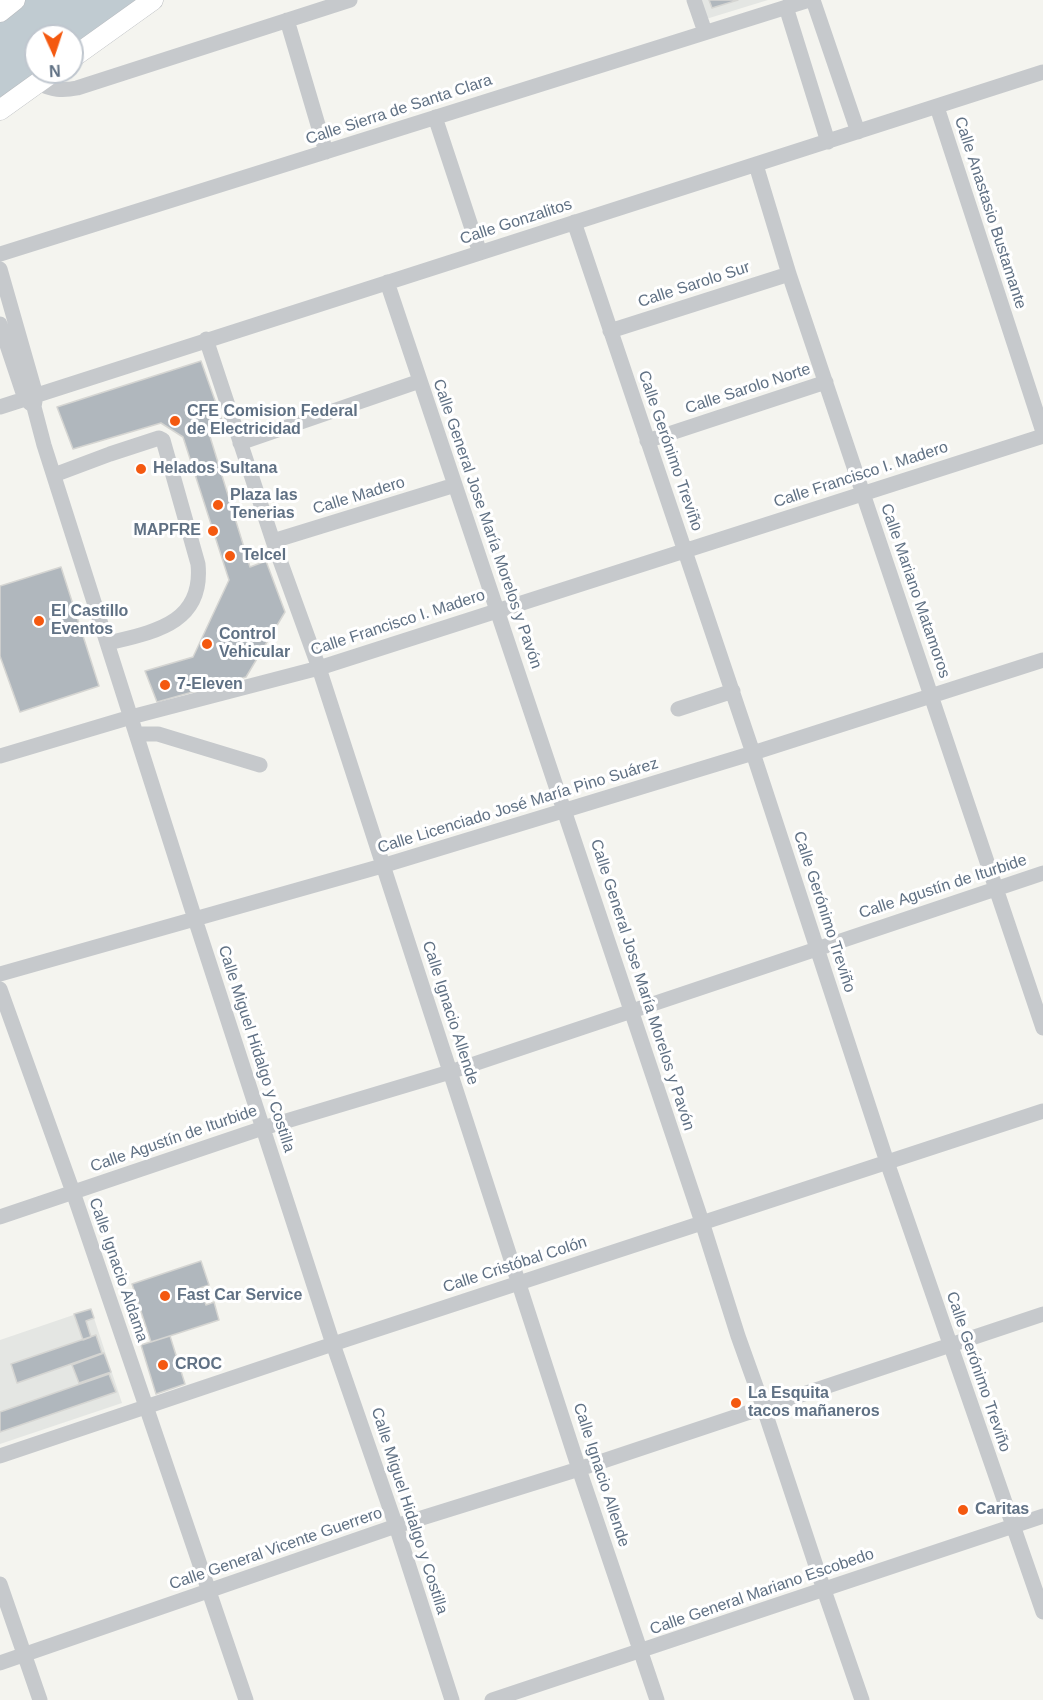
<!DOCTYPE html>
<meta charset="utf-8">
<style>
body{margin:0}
#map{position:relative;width:1043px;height:1700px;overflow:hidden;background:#f4f4ef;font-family:Helvetica,sans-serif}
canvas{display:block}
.north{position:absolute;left:24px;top:24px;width:60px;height:60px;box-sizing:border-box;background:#fff;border:2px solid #bfc6ce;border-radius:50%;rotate:177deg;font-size:16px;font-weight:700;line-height:24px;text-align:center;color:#607184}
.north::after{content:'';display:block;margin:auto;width:21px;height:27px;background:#f45910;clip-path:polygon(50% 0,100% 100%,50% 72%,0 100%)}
</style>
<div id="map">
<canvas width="1043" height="1700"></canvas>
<div class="north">N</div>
</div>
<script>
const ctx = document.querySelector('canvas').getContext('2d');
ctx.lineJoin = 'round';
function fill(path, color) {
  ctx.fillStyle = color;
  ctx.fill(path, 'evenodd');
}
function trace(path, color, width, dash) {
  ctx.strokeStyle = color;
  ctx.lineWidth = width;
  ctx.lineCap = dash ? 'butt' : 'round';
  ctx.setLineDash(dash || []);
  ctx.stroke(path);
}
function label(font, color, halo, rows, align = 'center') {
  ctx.font = font + ' Helvetica,sans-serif';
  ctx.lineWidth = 6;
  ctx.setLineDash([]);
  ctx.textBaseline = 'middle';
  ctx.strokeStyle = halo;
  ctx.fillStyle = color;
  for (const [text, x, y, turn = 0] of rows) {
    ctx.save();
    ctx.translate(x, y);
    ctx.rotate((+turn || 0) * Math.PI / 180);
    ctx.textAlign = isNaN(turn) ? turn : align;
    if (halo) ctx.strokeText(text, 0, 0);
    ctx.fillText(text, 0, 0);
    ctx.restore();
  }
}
const built = new Path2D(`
 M700 0H768L706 19Z
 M91 1309 122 1403 0 1444V1340Z`);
const water = new Path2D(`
 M15 0H153L72 58V36H36V72H53L0 111V12Z`);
const building = new Path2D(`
 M709 0H738L712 8Z
 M201 361 224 426 208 430 250 567 266 561 285 612 246 677 157 702 145 671 193 657 229 580 183 437 161 423 73 449 57 407Z
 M61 567 99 686 20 712 0 656V586Z
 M201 1261 209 1285 200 1288 206 1305 214 1302 219 1320 151 1342 132 1284Z
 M91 1309 94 1318 86 1321 91 1337 83 1340 74 1314Z
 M96 1335 102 1353 17 1383 11 1364Z
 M170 1336 185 1384 156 1394 141 1345Z
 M104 1353 111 1372 79 1383 72 1365Z
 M109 1374 116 1392 0 1432V1412Z`);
const minor = new Path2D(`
 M694 0 705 32
 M813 0 858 132
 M786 7 828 142
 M287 20 326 152
 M38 83C52 90 62 91 77 88L350 0
 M937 107 1043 432
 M435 117 480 253
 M756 165 789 274 1043 1028
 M574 222 753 753 887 1162 1043 1612
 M0 254 809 0
 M0 269 36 395 34 407 44 445 195 919 333 1344 396 1526 452 1700
 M387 282 702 1222 738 1336 763 1406 824 1590 862 1700
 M0 324 25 399 31 404
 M610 331 789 274
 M206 339 273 541 319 668 579 1469 657 1700
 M0 407C347 293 696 186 1043 72
 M647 441 826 382
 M240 443 420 381
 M54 475 110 454 159 438 163 440 198 564C204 624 153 632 108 643
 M273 541 455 485
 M678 709 733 691
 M136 734H158L260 765
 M0 756 131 717 319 668 1043 436
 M0 974 382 866 753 753 1043 660
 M0 989 73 1192 246 1700
 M0 1217 263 1128 450 1072 1043 873
 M0 1456 333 1344 1043 1111
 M0 1584 40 1700
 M0 1663 396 1526 579 1469 1043 1314
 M492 1700 1043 1516`);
const major = new Path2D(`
 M0 12 15 0
 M72 58 153 0
 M0 110 53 72`);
const markers = [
 [175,421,6,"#f45910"],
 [141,469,6,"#f45910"],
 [218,505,6,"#f45910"],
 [213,531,6,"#f45910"],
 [230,556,6,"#f45910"],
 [39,621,6,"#f45910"],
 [207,644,6,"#f45910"],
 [165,685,6,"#f45910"],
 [165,1296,6,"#f45910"],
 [163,1365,6,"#f45910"],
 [736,1403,6,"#f45910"],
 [963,1510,6,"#f45910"]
];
const streetNames = [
 ["Calle Sierra de Santa Clara",399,110,-18],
 ["Calle Anastasio Bustamante",990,213,72],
 ["Calle Gonzalitos",516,222,-18],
 ["Calle Sarolo Sur",694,285,-18],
 ["Calle Sarolo Norte",748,389,-18],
 ["Calle Gerónimo Treviño",670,451,71],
 ["Calle Francisco I. Madero",861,475,-18],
 ["Calle Madero",359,496,-17],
 ["Calle General Jose María Morelos y Pavón",487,524,71],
 ["Calle Mariano Matamoros",915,591,71],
 ["Calle Francisco I. Madero",398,623,-18],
 ["Calle Licenciado José María Pino Suárez",518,806,-17],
 ["Calle Agustín de Iturbide",943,887,-18],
 ["Calle Gerónimo Treviño",824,912,72],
 ["Calle General Jose María Morelos y Pavón",642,985,72],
 ["Calle Ignacio Allende",450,1013,72],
 ["Calle Miguel Hidalgo y Costilla",256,1049,72],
 ["Calle Agustín de Iturbide",174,1139,-19],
 ["Calle Cristóbal Colón",515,1265,-18],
 ["Calle Ignacio Aldama",118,1270,71],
 ["Calle Gerónimo Treviño",978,1372,71],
 ["Calle Ignacio Allende",601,1475,72],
 ["Calle Miguel Hidalgo y Costilla",409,1511,72],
 ["Calle General Vicente Guerrero",276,1549,-19],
 ["Calle General Mariano Escobedo",762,1592,-19]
];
const poiNames = [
 ["CFE Comision Federal",187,412],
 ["de Electricidad",187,430],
 ["Helados Sultana",153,469],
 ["Plaza las",230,496],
 ["Tenerias",230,514],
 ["MAPFRE",201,531,"right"],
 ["Telcel",242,556],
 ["El Castillo",51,612],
 ["Eventos",51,630],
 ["Control",219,635],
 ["Vehicular",219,653],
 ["7-Eleven",177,685],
 ["Fast Car Service",177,1296],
 ["CROC",175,1365],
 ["La Esquita",748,1394],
 ["tacos mañaneros",748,1412],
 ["Caritas",975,1510]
];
fill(built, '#e4e6e3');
fill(water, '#c0cbd1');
fill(building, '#b0b7bd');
trace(building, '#d5d5d2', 1.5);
trace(major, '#b8bbbf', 21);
trace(minor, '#c6c9cc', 15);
trace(major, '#fff', 20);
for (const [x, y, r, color] of markers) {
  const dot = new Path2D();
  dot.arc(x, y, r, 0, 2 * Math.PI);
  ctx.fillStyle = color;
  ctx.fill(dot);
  trace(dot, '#fff', 2);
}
label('16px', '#607184', '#fff', streetNames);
label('bold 16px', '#607184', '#fff', poiNames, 'left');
</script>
